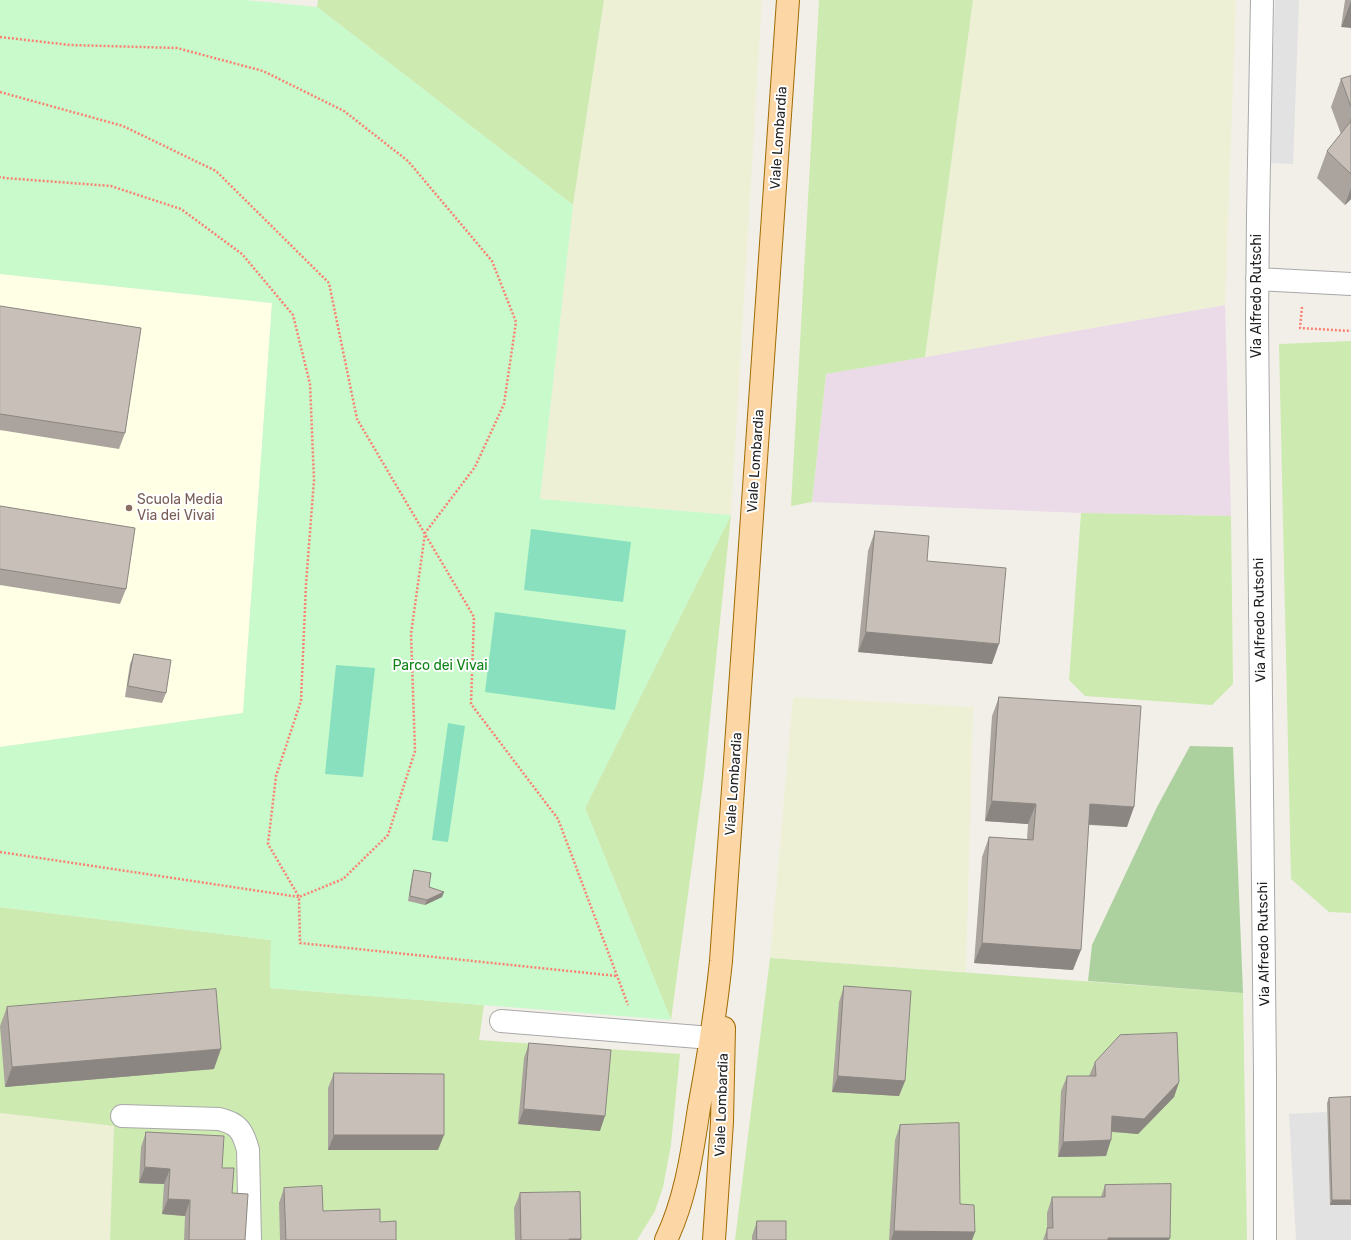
<!DOCTYPE html>
<style>
body{margin:0}
canvas{display:block;background:#f2efe9}
</style>
<canvas width="1351" height="1240"></canvas>
<script>
const ctx = document.querySelector('canvas').getContext('2d');
ctx.lineJoin = 'round';
function fill(path, color) {
  ctx.fillStyle = color;
  ctx.fill(path, 'evenodd');
}
function trace(path, color, width, dash) {
  ctx.strokeStyle = color;
  ctx.lineWidth = width;
  ctx.lineCap = dash ? 'butt' : 'round';
  ctx.setLineDash(dash || []);
  ctx.stroke(path);
}
function label(font, color, halo, rows, align = 'center') {
  ctx.font = font + ' Rubik,sans-serif';
  ctx.lineWidth = 4;
  ctx.setLineDash([]);
  ctx.textBaseline = 'middle';
  ctx.strokeStyle = halo;
  ctx.fillStyle = color;
  for (const [text, x, y, turn = 0] of rows) {
    ctx.save();
    ctx.translate(x, y);
    ctx.rotate((+turn || 0) * Math.PI / 180);
    ctx.textAlign = isNaN(turn) ? turn : align;
    if (halo) ctx.strokeText(text, 0, 0);
    ctx.fillText(text, 0, 0);
    ctx.restore();
  }
}
const industrial = new Path2D(`
 M1225 305 1231 516 1081 513 812 502 826 374Z`);
const education = new Path2D(`
 M0 274 272 303 243 713 0 747Z`);
const farmland = new Path2D(`
 M604 0H762L731 515 540 499 573 205Z
 M973 0H1236L1225 305 925 357Z
 M793 697 973 707 966 972 770 958Z
 M0 1113 114 1126 110 1240H0Z`);
const grass = new Path2D(`
 M318 0H604L573 205 317 7Z
 M819 0H973L925 357 826 374 812 502 791 506Z
 M1351 341V913L1329 912 1291 879 1279 344Z
 M1081 513 1231 516 1233 684 1212 705 1085 696 1069 680Z
 M731 515 704 776 671 1020 585 808Z
 M0 907 271 940 270 988 484 1005 479 1040 680 1054 671 1145 663 1187 655 1211 637 1240H110L114 1126 0 1113Z
 M770 958 1243 993 1247 1240H735Z`);
const forest = new Path2D(`
 M1190 746 1233 747 1243 993 1088 981 1092 945 1157 807Z`);
const park = new Path2D(`
 M0 0H245L317 7 573 205 540 499 731 515 585 808 671 1020 270 988 271 940 0 907V747L243 713 272 303 0 274Z`);
const pitch = new Path2D(`
 M531 529 631 542 623 602 524 590Z
 M495 612 626 630 615 710 485 692Z
 M336 665 375 668 363 777 325 774Z
 M448 723 465 726 448 842 432 840Z`);
const parking = new Path2D(`
 M1275 0H1299L1293 164 1269 163Z
 M1327 1112 1330 1205H1351V1240H1296L1289 1114Z`);
const path = new Path2D(`
 M0 37 70 45 177 48 263 71 344 111 408 161 492 261 516 322 504 404 475 467 425 533 411 634 415 751 388 835 343 879 299 897 268 844 276 776 301 701 306 584 314 480 310 384 293 315 242 254 181 209 111 186 5 178 0 177
 M0 92 123 126 216 171 329 283 357 419 474 617 471 704 558 819 628 1005
 M1302 307 1300 328 1351 331
 M0 852 299 897 300 943 617 976`);
const minor = new Path2D(`
 M1262 0 1258 216 1257 321 1265 1074V1240
 M1257 279 1351 284
 M501 1021 711 1038
 M122 1116 219 1119C238 1123 243 1131 248 1150L250 1240`);
const major = new Path2D(`
 M666 1240C686 1198 692 1153 699 1108 708 1059 716 1010 721 961L788 0
 M714 1240 722 1122 724 1028`);
const wall = new Path2D(`
 M1345 0H1351L1341 27Z
 M1351 76V199L1345 205 1317 178 1327 151 1341 134 1331 107 1341 79Z
 M0 306 125 433 119 449 0 430Z
 M0 506 126 589 120 604 0 585Z
 M875 531 927 561 992 664 858 652 868 551Z
 M134 654 166 693 162 703 125 697 130 664Z
 M999 697 1127 827 1089 825 1073 970 974 963 982 857 989 837 1027 839 1028 824 985 821 992 716Z
 M414 870 429 887 444 892 442 897 425 905 408 901 412 876Z
 M844 986 905 1081 899 1096 832 1092 839 1002Z
 M7 1007 214 1069 5 1087 0 1026Z
 M529 1043 600 1131 518 1124 524 1058Z
 M1095 1062 1179 1082 1174 1097 1138 1134 1111 1132 1106 1156 1058 1157 1061 1091 1067 1076H1089Z
 M334 1073 438 1150H328V1088Z
 M1351 1097V1205H1330L1327 1103 1329 1098Z
 M900 1125 960 1204 975 1232 972 1240H889L895 1140Z
 M146 1132 222 1168 232 1193 245 1240H184L185 1216 162 1214 164 1184 139 1183 141 1147Z
 M1105 1185 1169 1240H1043L1047 1229V1213L1052 1197H1101Z
 M284 1188 323 1211 380 1222 396 1240H280L279 1203Z
 M520 1193 581 1240H515L514 1208Z
 M757 1221 786 1240H752V1236Z`);
const shadedWall = new Path2D(`
 M1351 0V28L1341 27Z
 M1351 188V199L1345 205Z
 M866 632 999 644 992 664 858 652Z
 M992 801 1036 804 1028 824 985 821Z
 M1090 804 1134 807 1127 827 1083 824Z
 M444 892 442 897 425 905 427 900Z
 M982 943 1081 950 1073 970 974 963Z
 M221 1049 214 1069 5 1087 12 1067Z
 M838 1076 905 1081 899 1096 832 1092Z
 M1179 1082 1174 1097 1138 1134 1106 1131 1112 1116Z
 M524 1109 605 1116 600 1131 518 1124Z
 M334 1135H444L438 1150H328Z
 M1111 1140 1106 1156 1058 1157 1063 1142Z
 M145 1167 170 1169 164 1184 139 1183Z
 M168 1199 190 1200 185 1216 162 1214Z
 M1332 1200H1351V1205H1330Z
 M894 1231 975 1232 972 1240H891Z
 M1108 1238H1170L1169 1240H1107Z
 M569 1239H581V1240H569Z`);
const building = new Path2D(`
 M1351 76V107L1341 79Z
 M1351 119V174L1327 151 1351 121Z
 M0 306 141 328 125 433 0 414Z
 M0 506 135 528 126 589 0 569Z
 M875 531 929 536 927 561 1006 568 999 644 866 632Z
 M134 654 171 660 166 693 128 686Z
 M999 697 1141 706 1134 807 1090 804 1081 950 982 943 989 837 1033 840 1036 804 992 801Z
 M414 870 431 873 429 887 444 892 427 900 410 896Z
 M844 986 911 991 905 1081 838 1076Z
 M216 989 221 1049 12 1067 7 1007Z
 M1177 1033 1179 1082 1144 1119 1112 1116 1111 1140 1063 1142 1067 1076H1096L1095 1062 1120 1035Z
 M529 1043 611 1050 605 1116 524 1109Z
 M334 1073 444 1074V1135H334Z
 M1351 1097V1200H1332L1329 1098Z
 M959 1123 960 1204 974 1205 975 1232 894 1231 900 1125Z
 M146 1132 224 1136 222 1168H234L232 1193 248 1194 245 1240H189L190 1200 168 1199 170 1169 145 1167Z
 M1171 1184 1170 1238H1108V1240H1047V1228H1053L1052 1197H1105V1185Z
 M322 1186 323 1211 380 1209V1222L396 1221V1240H286L284 1188Z
 M580 1192 581 1239H569V1240H521L520 1193Z
 M757 1221H786V1240H757Z`);
const markers = [
 [129,508,4,"#8d6e63"]
];
const streetNames = [
 ["Viale Lombardia",779,138,-86],
 ["Via Alfredo Rutschi",1257,296,-90],
 ["Viale Lombardia",756,461,-86],
 ["Via Alfredo Rutschi",1260,620,-91],
 ["Viale Lombardia",734,784,-86],
 ["Via Alfredo Rutschi",1264,944,-91],
 ["Viale Lombardia",722,1105,-88]
];
const educationNames = [
 ["Scuola Media",137,500],
 ["Via dei Vivai",137,516]
];
const parkNames = [
 ["Parco dei Vivai",440,666]
];
fill(industrial, '#ebdbe8');
fill(education, '#ffffe5');
fill(farmland, '#eef0d5');
fill(grass, '#cdebb0');
fill(forest, '#add19e');
fill(park, '#c8facc');
fill(pitch, '#88e0be');
fill(parking, '#e2e2e2');
trace(minor, '#a9a9a9', 24);
trace(major, '#a06b00', 24);
trace(path, '#fa8072', 2.5, [2, 2]);
trace(minor, '#fff', 22);
trace(major, '#fcd6a4', 22);
fill(wall, '#aba49e');
fill(shadedWall, '#8b8681');
fill(building, '#c7bfb8');
trace(building, '#8b8681', 1);
for (const [x, y, r, color] of markers) {
  const dot = new Path2D();
  dot.arc(x, y, r, 0, 2 * Math.PI);
  ctx.fillStyle = color;
  ctx.fill(dot);
  trace(dot, '#fff', 1.5);
}
label('14px', '#222', '#fff', streetNames);
label('14px', '#785e54', '#fff', educationNames, 'left');
label('14px', '#0c8416', '#fff', parkNames);
</script>
